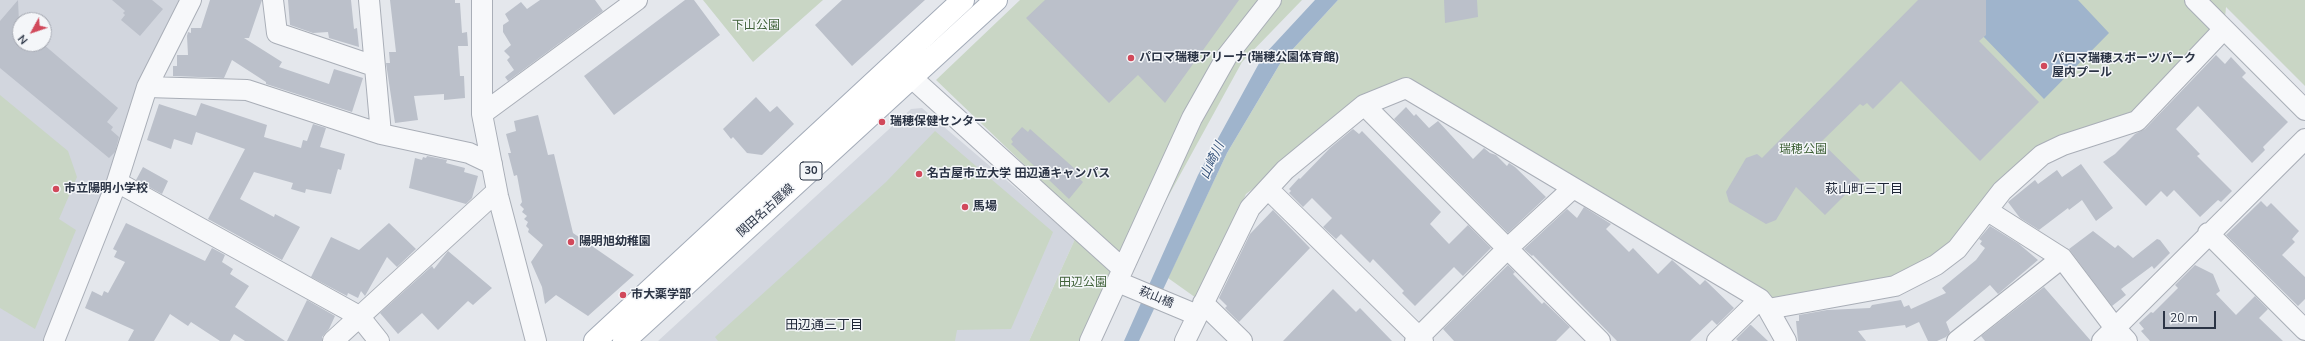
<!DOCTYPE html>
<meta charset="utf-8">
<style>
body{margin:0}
#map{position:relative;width:2305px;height:341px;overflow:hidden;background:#e4e7ec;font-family:"Nunito Sans",sans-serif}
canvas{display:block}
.north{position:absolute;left:12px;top:12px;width:40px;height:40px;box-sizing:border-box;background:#f4f6f9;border:1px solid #a4a8b1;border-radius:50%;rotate:230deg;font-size:11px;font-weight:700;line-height:16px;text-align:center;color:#2b3445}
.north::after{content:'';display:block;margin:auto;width:14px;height:18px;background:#d1495b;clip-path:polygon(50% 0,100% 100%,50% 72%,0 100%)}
.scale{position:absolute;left:2163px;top:311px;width:53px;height:18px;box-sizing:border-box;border:2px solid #2b3445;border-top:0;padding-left:5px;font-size:12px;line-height:14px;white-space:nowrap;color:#2b3445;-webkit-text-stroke:3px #f4f6f9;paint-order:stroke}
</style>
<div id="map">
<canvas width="2305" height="341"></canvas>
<div class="north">N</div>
<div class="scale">20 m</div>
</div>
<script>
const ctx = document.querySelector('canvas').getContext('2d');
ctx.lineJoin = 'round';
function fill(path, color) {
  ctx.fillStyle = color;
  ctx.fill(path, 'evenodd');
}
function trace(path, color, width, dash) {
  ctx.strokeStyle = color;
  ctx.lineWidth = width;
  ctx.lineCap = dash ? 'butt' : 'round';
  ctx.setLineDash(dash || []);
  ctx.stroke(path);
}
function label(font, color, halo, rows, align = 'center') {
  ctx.font = font + ' "Nunito Sans","Noto Sans JP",sans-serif';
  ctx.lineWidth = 3;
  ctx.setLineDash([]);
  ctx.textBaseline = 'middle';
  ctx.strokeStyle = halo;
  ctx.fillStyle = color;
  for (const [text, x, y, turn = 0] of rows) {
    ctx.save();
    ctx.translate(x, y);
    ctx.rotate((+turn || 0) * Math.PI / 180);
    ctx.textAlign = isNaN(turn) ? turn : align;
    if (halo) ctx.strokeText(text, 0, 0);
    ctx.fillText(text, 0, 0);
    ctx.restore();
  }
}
const built = new Path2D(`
 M0 0H186L52 341H0ZM20 20H44V44H20Z
 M922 108 1075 239 1029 341H658L911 109Z`);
const green = new Path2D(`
 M703 0H823L753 62Z
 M1020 0H1302L1242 62 1130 266 936 80Z
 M1338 0H2305V86L2226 7 2224 29 2137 121 2063 145 1936 265 1768 309 1406 88 1364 105 1246 194 1199 300 1168 278 1227 153 1281 62Z
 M0 95 68 151 77 177 59 219 76 230 35 329 0 308Z
 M935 131 1053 232 1011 329 957 330 955 341H718L715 337 886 182Z
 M1075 239 1117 271 1084 341H1029Z`);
const water = new Path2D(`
 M1315 0H1338L1281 62 1227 153 1139 341H1124L1198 175 1263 56Z
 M1948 0H2078L2109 33 2044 99Z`);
const building = new Path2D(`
 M18 0 20 44H43L118 108 107 122 113 127 111 130 119 137 115 152 109 158 0 68V21Z
 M112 0H152L163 9 140 36 121 20 125 15 123 13 125 11Z
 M210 0H262L249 38H244L282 62 279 67 329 84 334 69 363 78 352 112 266 84V82L232 60 224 78 173 76V66H177V55H188L187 36 188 32 191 33V28H201Z
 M288 0H351L354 29 357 28 359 47 329 38 328 32 313 33 290 25Z
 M390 0H455V3H460L462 33 467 32 468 46H458L460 76H464L465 98 444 100V94L414 96 418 120 395 123 386 63H390L389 52H396Z
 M540 0H595L603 11 508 81 505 77 514 70 507 60 510 57 504 51 511 45 503 32V25L509 21 505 14 521 2 527 9Z
 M685 0H694L720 35 614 115 584 76Z
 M842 0H925L852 66 815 25Z
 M1045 0H1239L1165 103 1138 75 1109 103 1026 18Z
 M1444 0H1477L1478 17 1445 23Z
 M1918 0H1986V35L1979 41 2039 102 1980 161 1901 81 1873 109 1867 103 1863 106 1860 104 1821 142 1860 180 1825 215 1796 187 1776 220 1766 224 1729 202 1726 192 1746 158 1757 154 1762 158Z
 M2216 55 2225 64 2231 57 2246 73 2242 77 2288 122 2263 147 2265 150 2252 163 2198 106 2176 129 2200 154 2197 156 2232 191 2221 202 2218 200 2200 217 2174 190 2167 197 2161 191 2146 206 2103 162 2115 154 2135 134 2145 129Z
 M756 97 770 112 777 106 794 124 762 155 747 153 733 137 731 139 723 129Z
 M201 103 267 125 264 137 301 148 303 140 307 141 313 124 326 128 320 147 345 154 341 170 338 169 331 194 306 189 305 193 291 189 293 183 254 172 240 199 274 217 275 214 300 227 282 260 208 219 245 149 196 132 192 145 174 139 171 149 147 140 159 104 196 116Z
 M1406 107 1414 116 1416 114 1429 128 1438 121 1473 159 1484 148 1490 153 1496 155 1507 166 1509 163 1515 167 1546 197 1508 233 1394 119Z
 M538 115 548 155 554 154 573 233 634 275 588 316 556 295 545 304 542 287 531 262 543 245 528 232 529 229 526 226 528 222 524 219 527 216 522 212 524 209 520 205 522 202 517 175 514 176 508 153H511L506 134 516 131 514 121Z
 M1022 127 1028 132 1030 129 1083 176 1080 179 1083 182 1069 199 1011 144 1013 142 1011 139Z
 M1353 129 1359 134 1362 131 1441 212 1430 224 1449 244 1468 225 1491 248 1463 276 1454 267 1415 306 1402 293 1404 291 1373 259 1370 263 1341 234 1336 239 1323 227 1332 218 1312 198 1303 207 1289 193 1291 191 1289 189 1299 178 1300 179 1330 148Z
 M427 156 447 160 446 163 465 168 464 172 478 176 472 198 466 204 409 188 415 158 422 160 423 157 426 158Z
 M2081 164 2113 208 2096 221 2082 200 2069 210 2068 208 2039 230 2020 218 2008 202 2035 180 2038 184 2057 170 2062 177Z
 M143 167 168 181 162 194 136 180Z
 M2261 201 2267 207 2271 203 2299 231 2292 239 2295 242 2282 255 2305 277V299L2298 306 2226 235Z
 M1584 207 1611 224 1606 229 1629 252 1633 248 1658 274 1672 260 1700 285 1705 280 1734 308 1717 325 1712 320 1690 341H1617L1533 255 1532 256 1524 249 1567 209 1577 218Z
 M1273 210 1310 248 1239 322 1225 308 1227 306 1219 298 1250 234Z
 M126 223 205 261 212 248 225 255 222 262 233 269 230 274 249 286 235 307 285 341H245L234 334 230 341H220L191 322 188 326 170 314 154 341H128L134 330 85 308 92 291 102 296 104 291 108 293 125 262 114 257 117 251 113 249Z
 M389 223 416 249 397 267 387 257 365 296 361 291 358 298 348 293 347 296 311 277 331 237 359 250Z
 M1990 226 2019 244 2038 260 1998 294 1990 285 1946 322 1950 332 1946 337 1937 341H1928L1919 322 1906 328 1905 325 1858 331 1866 341H1798L1796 321H1799V315L1827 310 1870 308 1872 305 1901 300 1904 307 1909 305 1911 309 1946 293 1942 288 1976 260 1985 248 1980 244 1982 241 1979 239Z
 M2093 231 2115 248 2118 245 2133 258 2157 239 2160 240 2170 253 2154 269 2152 266 2121 289 2126 295 2112 306 2069 249Z
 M448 251 492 288 473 305 468 301 438 330 422 313 398 334 380 313 432 266 434 269Z
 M1508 265 1515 272 1513 274 1542 304 1544 302 1570 327 1556 341H1454L1443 329Z
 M2195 265 2213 274 2220 291 2216 294 2236 315 2255 296 2268 309 2259 318 2283 341H2150L2141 331 2144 329 2139 323 2151 312 2153 313 2178 288 2175 285Z
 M2044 287 2091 341H1985L1981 336Z
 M1333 289 1356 312 1360 308 1392 341H1283Z
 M307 300 335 316 329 329 322 337V341H287Z
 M1750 325H1751L1768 341H1738L1736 339Z`);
const minor = new Path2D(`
 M273 0 277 33 374 66
 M369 0 381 134
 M482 0V114L498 196 536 341
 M2195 0 2305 110
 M912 78 1123 269
 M147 87 247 90 381 134 469 153 492 164
 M1364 105 1600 341
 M482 114 637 0
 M117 182 359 316 379 341
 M1268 189 1423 341
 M1988 211 2062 258 2115 328 2127 341
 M2208 233 2305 330
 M1118 282 1197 315
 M1203 303 1242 341
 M1768 309 1786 341
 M54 341 117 182 147 87 191 0
 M333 341 497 191
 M1090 341 1192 118 1227 56 1271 0
 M1185 341 1250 208 1285 170 1364 105 1406 88 1760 299 1768 309 1895 286 1936 265 1957 249 2002 191 2042 155 2063 145 2137 121 2224 29
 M1415 341 1508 248 1573 188
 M1717 341 1760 299
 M1957 341 2062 258
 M2102 341 2305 139`);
const major = new Path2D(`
 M595 341 963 0
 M624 341 996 0`);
const markers = [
 [1131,58,4,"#d1495b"],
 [2044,66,4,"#d1495b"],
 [882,122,4,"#d1495b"],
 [919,174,4,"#d1495b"],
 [56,189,4,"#d1495b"],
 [965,207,4,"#d1495b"],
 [571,242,4,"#d1495b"],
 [623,295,4,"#d1495b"]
];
const shields = [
 [811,171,22]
];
const shieldNames = [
 ["30",811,171]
];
const parkNames = [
 ["下山公園",756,26],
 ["瑞穂公園",1803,150],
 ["田辺公園",1083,283]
];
const poiNames = [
 ["パロマ瑞穂アリーナ(瑞穂公園体育館)",1139,58],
 ["パロマ瑞穂スポーツパーク",2052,59],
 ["屋内プール",2052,73],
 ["瑞穂保健センター",890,122],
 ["名古屋市立大学 田辺通キャンパス",927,174],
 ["市立陽明小学校",64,189],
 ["馬場",973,207],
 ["陽明旭幼稚園",579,242],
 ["市大薬学部",631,295]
];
const streetNames = [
 ["関田名古屋線",766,211,-42],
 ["萩山橋",1156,298,23]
];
const waterNames = [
 ["山崎川",1213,161,-65]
];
const neighbourhoodNames = [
 ["萩山町三丁目",1864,190],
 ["田辺通三丁目",824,326]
];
fill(built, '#d2d6de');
fill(green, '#c9d6c5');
fill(water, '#9fb4cc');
fill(building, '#bbc0ca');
trace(minor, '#a9aeb7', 22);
trace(major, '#a3abb8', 24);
trace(minor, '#f7f8fa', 20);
trace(major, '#fff', 22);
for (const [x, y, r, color] of markers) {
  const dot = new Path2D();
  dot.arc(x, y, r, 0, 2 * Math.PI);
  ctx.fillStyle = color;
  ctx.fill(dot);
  trace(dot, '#f4f6f9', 1.5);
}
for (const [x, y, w] of shields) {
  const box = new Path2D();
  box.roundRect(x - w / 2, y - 9, w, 18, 3);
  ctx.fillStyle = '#f4f6f9';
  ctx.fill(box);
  trace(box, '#2b3445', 1);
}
label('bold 11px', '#2b3445', null, shieldNames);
label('12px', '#3f6138', '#f4f6f9', parkNames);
label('bold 12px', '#2b3445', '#f4f6f9', poiNames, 'left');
label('12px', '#2b3445', '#f4f6f9', streetNames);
label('italic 13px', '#34527a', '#f4f6f9', waterNames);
label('13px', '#1d2536', '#f4f6f9', neighbourhoodNames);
</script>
